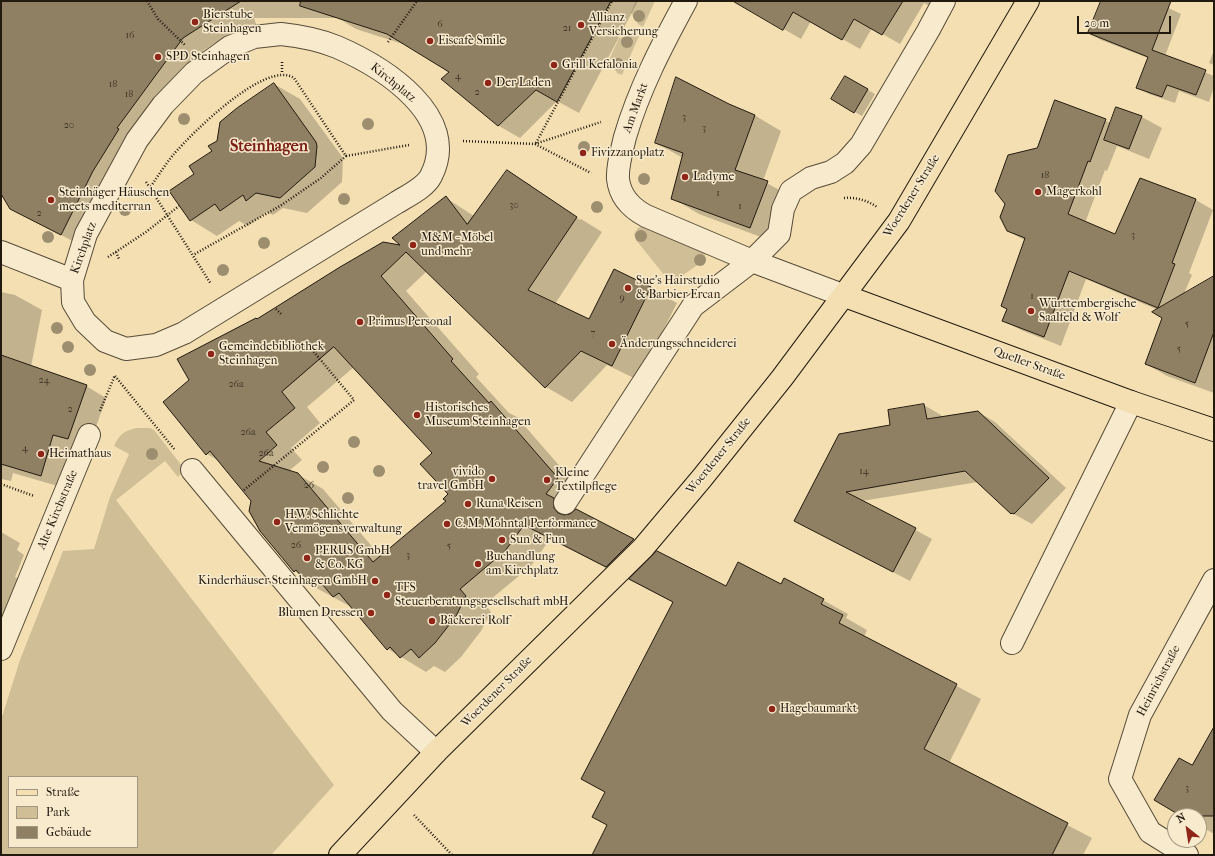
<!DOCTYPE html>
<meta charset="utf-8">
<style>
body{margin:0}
#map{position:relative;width:1215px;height:856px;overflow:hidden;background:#f3dfb2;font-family:"IM FELL French Canon",serif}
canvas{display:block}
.frame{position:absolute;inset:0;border:2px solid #231a0f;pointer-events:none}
.legend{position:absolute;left:8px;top:776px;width:130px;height:72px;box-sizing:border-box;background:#f7eacd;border:1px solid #a29781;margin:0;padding:5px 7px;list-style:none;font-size:12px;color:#231a0f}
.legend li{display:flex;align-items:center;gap:8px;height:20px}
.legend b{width:20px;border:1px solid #a29781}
.north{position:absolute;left:1167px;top:808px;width:40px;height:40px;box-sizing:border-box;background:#f7eacd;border:1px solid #a29781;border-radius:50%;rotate:330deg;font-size:11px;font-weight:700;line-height:16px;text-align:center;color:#231a0f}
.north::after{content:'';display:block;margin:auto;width:14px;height:18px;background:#8f2418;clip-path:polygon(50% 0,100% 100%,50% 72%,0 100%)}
.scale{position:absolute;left:1077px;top:16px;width:94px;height:18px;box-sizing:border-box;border:2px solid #231a0f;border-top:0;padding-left:5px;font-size:12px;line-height:14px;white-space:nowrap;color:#231a0f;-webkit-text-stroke:3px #f7eacd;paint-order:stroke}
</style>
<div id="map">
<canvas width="1215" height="856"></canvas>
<div class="frame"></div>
<ul class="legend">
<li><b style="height:5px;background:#f3dfb2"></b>Straße</li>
<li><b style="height:11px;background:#d0be96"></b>Park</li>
<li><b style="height:11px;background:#8f8064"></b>Gebäude</li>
</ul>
<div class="north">N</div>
<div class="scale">20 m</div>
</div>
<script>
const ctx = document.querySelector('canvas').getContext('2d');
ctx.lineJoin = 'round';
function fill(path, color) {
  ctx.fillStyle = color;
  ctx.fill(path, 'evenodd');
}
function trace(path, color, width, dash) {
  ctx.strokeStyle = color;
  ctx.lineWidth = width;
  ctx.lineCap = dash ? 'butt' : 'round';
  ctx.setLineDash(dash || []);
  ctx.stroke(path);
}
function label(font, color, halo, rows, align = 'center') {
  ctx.font = font + ' "IM FELL French Canon",serif';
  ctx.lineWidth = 3;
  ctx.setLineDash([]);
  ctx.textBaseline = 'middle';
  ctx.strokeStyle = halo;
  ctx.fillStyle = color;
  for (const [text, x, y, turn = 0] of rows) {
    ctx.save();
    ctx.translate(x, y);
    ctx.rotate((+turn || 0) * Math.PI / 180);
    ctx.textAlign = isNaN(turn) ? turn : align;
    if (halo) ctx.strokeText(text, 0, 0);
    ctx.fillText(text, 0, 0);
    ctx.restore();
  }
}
const green = new Path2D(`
 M636 1H655L643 27 638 24 631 13Z
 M634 34 639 36 622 75 617 73 609 60 619 38Z
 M642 226 704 252 706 259 679 278 665 276 636 240 634 234 638 228Z
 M136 428H150L154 430 182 466 183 471 178 477 165 461 116 500 334 785 271 855H1V720L20 660 63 551 94 549 110 497 129 454 114 446C119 435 124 431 136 428ZM9 777H137V847H9Z`);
const shadow = new Path2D(`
 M1 1H638L579 113 557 101 520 138 499 126 443 79 451 72 406 45 356 29 338 18H254L256 24 237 29 204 50 137 141 82 246 10 208 1 192Z
 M735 1H943L938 11 924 3 900 44 872 28 860 49 811 21 801 39Z
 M1102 1H1154L1181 14 1165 56 1214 76V87L1209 102 1179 91 1175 103 1149 94 1137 87 1148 58 1101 40 1089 33Z
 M1214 50V65L1209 63Z
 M845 77 875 94 862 116 833 99Z
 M274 84 300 99 343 158 342 182 307 213 283 208 273 215 267 212 248 226 239 221 217 236 191 220 196 174 213 151 218 141Z
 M1056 101 1111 123 1116 108 1142 117 1162 128 1149 159 1117 146 1107 171 1105 170 1085 223 1116 236 1140 179 1196 200 1213 210 1189 273 1192 275 1184 294 1214 277V393L1167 376 1146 364 1163 317 1158 310 1086 279 1061 346 1021 330 1004 321 1026 241 1008 231Z
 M728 105 754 115 781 131 763 181 794 198 777 243 699 214 672 198 683 158 656 143Z
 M507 172 531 185V188L580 220 581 219 602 232 555 304 589 320 614 270 677 303 638 380 607 365 572 402 546 387 427 271 406 291 479 374 476 377 509 413 517 417 583 493 572 509 726 588 782 585 823 600 848 614 846 618 867 630 864 637 981 699 949 763 1092 838 1083 855H592L608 825 606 793 674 603 550 539 531 566 485 604 491 612 481 631 461 657 445 672 434 666 426 672 388 649 353 608 309 584 302 576 295 571 252 501 219 461 207 454 258 320 403 247 446 198 474 216ZM354 367 434 453 449 494 447 501 381 557 323 489 297 474 289 471 302 460 291 448 320 423 307 407Z
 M1 292 15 295 42 310 31 367 86 386 106 398 88 450 61 487 13 473 11 481 1 479Z
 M924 405 941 415V417L978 412 995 422 1066 488 1032 524 1012 513 978 482 862 501 932 539 910 581 796 521 891 426Z
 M1 532 20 543 17 550 24 555 15 577 22 581 1 629Z
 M1214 729V834L1199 825V816H1183L1192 767Z`);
const building = new Path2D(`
 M1 1H241L183 38 117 128 119 129 93 171 61 235 10 209 1 194Z
 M301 1H611L557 102 536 90 498 126 441 79 449 72 387 34 300 6Z
 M733 1H903L882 35 854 19 842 40 793 12 783 30Z
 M1101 1H1171L1152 50 1206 70 1196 95 1167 85 1162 97 1136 88 1148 57 1088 33Z
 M845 76 868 89 854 113 831 99Z
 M676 77 729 104 755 115 735 170 768 181 750 228 671 199 683 153 655 143Z
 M274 83 316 142 317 146 315 167 280 198 256 193 246 201 243 195 220 211 215 204 190 221 169 191 194 174 189 166 212 151 208 146 217 141 220 122 237 108Z
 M1055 100 1106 119 1090 162 1088 161 1068 214 1115 234 1140 178 1196 199 1172 263 1175 264 1158 308 1069 271 1044 337 1002 321 1007 309 1001 306 1025 238 1007 231 1000 217 1005 204 995 191 1008 155 1037 148Z
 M1116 107 1142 116 1129 149 1104 140Z
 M507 170 577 217 528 290 589 319 614 269 651 287 612 366 581 351 545 388 406 252 381 276 453 359 451 361 489 403 491 401 558 478 546 494 554 498V508L558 513 564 515 570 514 576 509 634 539 606 567 524 525 505 551 460 589 466 596 456 616 435 643 419 658 411 649 400 658 390 647 387 650 339 593 333 597 317 578 309 585 296 570 294 572 260 531 249 511 251 501 210 451 206 455 163 402 189 380 177 359 256 318 257 319 340 267 383 242 400 245 392 238 446 196 467 224ZM334 347 432 453 420 464 448 494 443 499 446 501 373 562 298 473 259 461 277 445 266 432 295 408 282 392Z
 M1214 276V332L1195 383 1145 364 1162 318 1152 312Z
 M1 355 87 385 68 439 53 435 41 476 1 464Z
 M924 404 927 419 978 411 1049 478 1014 514 1012 513 1011 514 965 471 846 492 916 528 893 572 794 521 839 434 890 425 888 410Z
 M657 551 726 586 738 562 781 584 784 578 824 599 821 604 843 615 839 623 957 684 924 749 1068 823 1052 855H592L607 825 592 817 605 792 581 779 673 602 629 579Z
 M1214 727V816H1181L1154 800 1179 758 1192 765Z`);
const path = new Path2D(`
 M147 1 158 19 186 46
 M388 42 417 1
 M282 62V74
 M463 141 535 144 601 122
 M536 143 612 1
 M535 144 591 173
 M346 156 409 145
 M146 182 150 188C157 177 165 165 173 155 191 134 266 59 294 78L346 156 321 178 280 206 193 255
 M150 188 211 284
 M844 198C855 197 867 200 877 207
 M116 252 119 259
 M108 257 146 232 179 206
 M276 309 282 315
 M115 376 175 450
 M100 411 115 375
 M1 484 34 496
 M244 490 354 400 309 346
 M414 815 452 855`);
const minor = new Path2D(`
 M686 1C662 45 639 89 625 137 622 150 617 166 618 179 620 197 631 208 646 216L752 261 845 296
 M281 34C300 36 320 40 337 47 383 67 462 116 431 176 425 188 407 196 396 203L184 333 156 345 126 349 105 341 85 322 73 302 72 280 86 234 137 140 163 105 194 73 230 47 254 37Z
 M1 252 72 280
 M192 470 392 711 436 752
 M565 503 693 306 752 261 779 234 783 209 791 191 811 178 831 172 845 163 861 145 928 31 944 1
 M1012 643 1131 402
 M1 649 89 435
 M1187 855 1150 832 1120 779 1140 715 1214 580`);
const major = new Path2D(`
 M845 296 1131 402 1214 430
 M340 855 436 752 643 548 702 478 782 378 899 221 1028 1`);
const trees = [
 [639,16],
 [627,42],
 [618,64],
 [184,119],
 [368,124],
 [584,147],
 [644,179],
 [344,199],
 [597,207],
 [125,210],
 [641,236],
 [48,237],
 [264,243],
 [700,260],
 [223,270],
 [57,328],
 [68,347],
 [90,370],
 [354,442],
 [152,454],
 [323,467],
 [379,471],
 [348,498]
];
const markers = [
 [195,22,4,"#8f2418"],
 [581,25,4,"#8f2418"],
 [430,41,4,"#8f2418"],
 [158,57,4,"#8f2418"],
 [554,65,4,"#8f2418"],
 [488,83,4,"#8f2418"],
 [583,153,4,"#8f2418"],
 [685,177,4,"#8f2418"],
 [1038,192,4,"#8f2418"],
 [51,200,4,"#8f2418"],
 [413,245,4,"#8f2418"],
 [628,288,4,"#8f2418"],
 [1031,311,4,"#8f2418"],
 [360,322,4,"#8f2418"],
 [612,344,4,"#8f2418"],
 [211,354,4,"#8f2418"],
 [417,415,4,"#8f2418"],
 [41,454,4,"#8f2418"],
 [492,479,4,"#8f2418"],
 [547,480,4,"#8f2418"],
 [468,504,4,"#8f2418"],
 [277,522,4,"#8f2418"],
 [447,524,4,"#8f2418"],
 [502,540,4,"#8f2418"],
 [307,558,4,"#8f2418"],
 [478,564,4,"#8f2418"],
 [375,581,4,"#8f2418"],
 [387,595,4,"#8f2418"],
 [371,613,4,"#8f2418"],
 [432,621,4,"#8f2418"],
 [772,709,4,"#8f2418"]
];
const numberNames = [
 ["6",440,25],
 ["21",567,29],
 ["16",130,36],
 ["4",458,77],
 ["18",113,85],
 ["2",477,93],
 ["18",129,95],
 ["3",684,118],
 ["20",69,126],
 ["3",704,129],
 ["18",1045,176],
 ["1",718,194],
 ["30",514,206],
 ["1",740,207],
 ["2",39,214],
 ["3",1133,236],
 ["1",1032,297],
 ["9",622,299],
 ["5",1187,325],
 ["7",593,334],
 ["5",1179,350],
 ["24",44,381],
 ["26a",236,385],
 ["2",70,410],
 ["26a",248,433],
 ["4",25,449],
 ["26a",266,454],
 ["14",864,472],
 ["26",309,486],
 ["26",296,546],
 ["5",449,547],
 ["3",408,556],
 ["3",1187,789]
];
const poiNames = [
 ["Bierstube",203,15],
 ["Steinhagen",203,29],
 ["Allianz",589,18],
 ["Versicherung",589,32],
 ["Eiscafè Smile",438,41],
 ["SPD Steinhagen",166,57],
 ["Grill Kefalonia",562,65],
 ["Der Laden",496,83],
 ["Fivizzanoplatz",591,153],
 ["Ladyme",693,177],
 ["Magerkohl",1046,192],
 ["Steinhäger Häuschen",59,193],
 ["meets mediterran",59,207],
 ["M&M - Möbel",421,238],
 ["und mehr",421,252],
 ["Sue's Hairstudio",636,281],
 ["& Barbier Ercan",636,295],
 ["Württembergische",1039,304],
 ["Saalfeld & Wolf",1039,318],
 ["Primus Personal",368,322],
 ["Änderungsschneiderei",620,344],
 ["Gemeindebibliothek",219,347],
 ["Steinhagen",219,361],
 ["Historisches",425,408],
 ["Museum Steinhagen",425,422],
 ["Heimathaus",49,454],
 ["vivido",484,472,"right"],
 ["travel GmbH",484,486,"right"],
 ["Kleine",555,473],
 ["Textilpflege",555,487],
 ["Runa Reisen",476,504],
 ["H.W. Schlichte",285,515],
 ["Vermögensverwaltung",285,529],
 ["C. M. Mohntal Performance",455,524],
 ["Sun & Fun",510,540],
 ["PERUS GmbH",315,551],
 ["& Co. KG",315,565],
 ["Buchandlung",486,557],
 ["am Kirchplatz",486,571],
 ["Kinderhäuser Steinhagen GmbH",367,581,"right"],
 ["TFS",395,588],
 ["Steuerberatungsgesellschaft mbH",395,602],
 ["Blumen Dressen",363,613,"right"],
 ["Bäckerei Rolf",440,621],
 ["Hagebaumarkt",780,709]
];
const streetNames = [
 ["Kirchplatz",393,83,39],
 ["Am Markt",636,108,-70],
 ["Woerdener Straße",912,196,-58],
 ["Kirchplatz",84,248,-70],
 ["Queller Straße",1029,364,20],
 ["Woerdener Straße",719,456,-51],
 ["Alte Kirchstraße",58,510,-67],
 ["Heinrichstraße",1159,681,-62],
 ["Woerdener Straße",497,692,-45]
];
const districtNames = [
 ["Steinhagen",269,147]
];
fill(green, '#d0be96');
fill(shadow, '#0003');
fill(building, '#8f8064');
trace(building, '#231a0f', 1);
trace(minor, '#574b38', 24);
trace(major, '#231a0f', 24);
trace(path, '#231a0f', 2.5, [1, 2]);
trace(minor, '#f7eacd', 22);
trace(major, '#f3dfb2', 22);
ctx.fillStyle = '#9d8e6f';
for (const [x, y] of trees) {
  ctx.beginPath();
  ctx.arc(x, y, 6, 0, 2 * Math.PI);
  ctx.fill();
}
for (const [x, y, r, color] of markers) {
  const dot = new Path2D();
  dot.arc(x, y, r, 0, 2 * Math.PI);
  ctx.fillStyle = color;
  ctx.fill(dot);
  trace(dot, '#f7eacd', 1.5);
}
label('10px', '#3e3424', null, numberNames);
label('12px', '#231a0f', '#f7eacd', poiNames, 'left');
label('12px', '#231a0f', '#f7eacd', streetNames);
label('bold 16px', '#7a1f14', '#f7eacd', districtNames);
</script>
